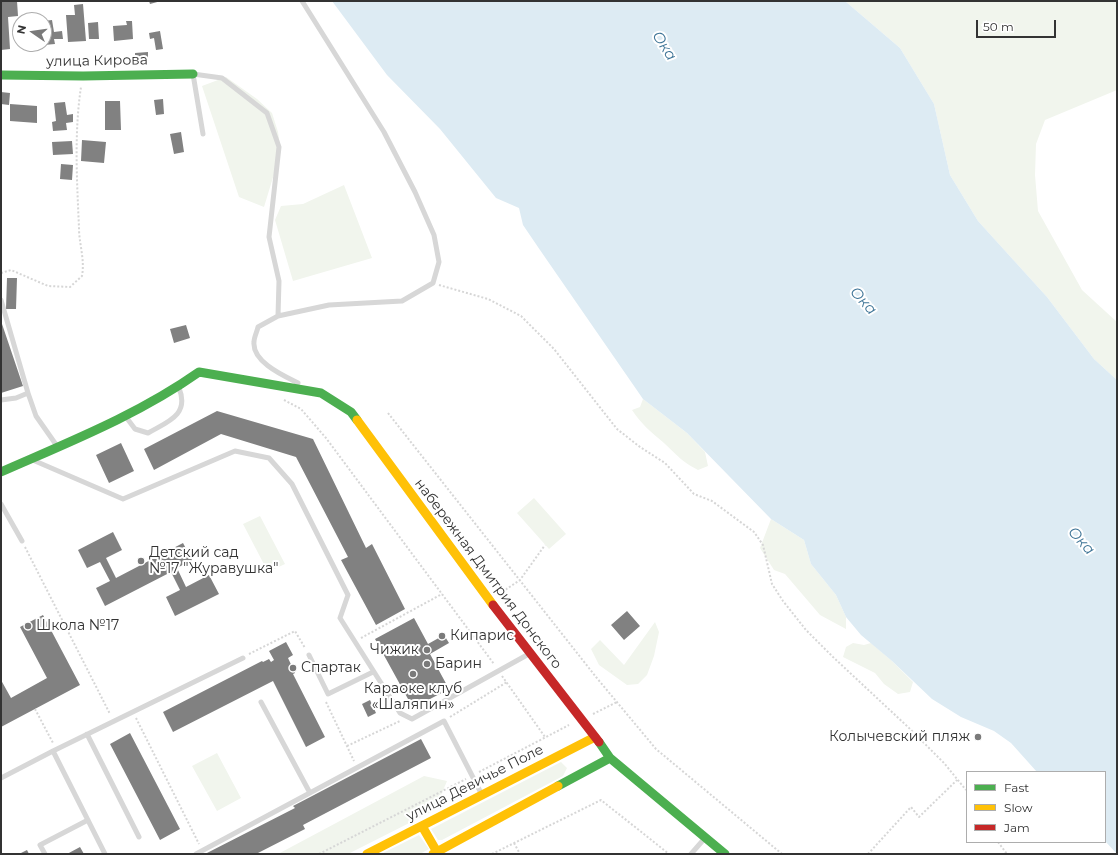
<!DOCTYPE html>
<meta charset="utf-8">
<style>
body{margin:0}
#map{position:relative;width:1118px;height:855px;overflow:hidden;background:#fff;font-family:Montserrat,sans-serif}
canvas{display:block}
.frame{position:absolute;inset:0;border:2px solid #333;pointer-events:none}
.legend{position:absolute;left:966px;top:771px;width:140px;height:72px;box-sizing:border-box;background:#fff;border:1px solid #adadad;margin:0;padding:5px 7px;list-style:none;font-size:12px;color:#333}
.legend li{display:flex;align-items:center;gap:8px;height:20px}
.legend b{width:20px;border:1px solid #adadad}
.north{position:absolute;left:12px;top:12px;width:40px;height:40px;box-sizing:border-box;background:#fff;border:1px solid #adadad;border-radius:50%;rotate:283deg;font-size:11px;font-weight:700;line-height:16px;text-align:center;color:#333}
.north::after{content:'';display:block;margin:auto;width:14px;height:18px;background:#7a7a7a;clip-path:polygon(50% 0,100% 100%,50% 72%,0 100%)}
.scale{position:absolute;left:976px;top:20px;width:80px;height:18px;box-sizing:border-box;border:2px solid #333;border-top:0;padding-left:5px;font-size:12px;line-height:14px;white-space:nowrap;color:#333;-webkit-text-stroke:3px #fff;paint-order:stroke}
</style>
<div id="map">
<canvas width="1118" height="855"></canvas>
<div class="frame"></div>
<ul class="legend">
<li><b style="height:5px;background:#4caf50"></b>Fast</li>
<li><b style="height:5px;background:#ffc107"></b>Slow</li>
<li><b style="height:5px;background:#c62828"></b>Jam</li>
</ul>
<div class="north">N</div>
<div class="scale">50 m</div>
</div>
<script>
const ctx = document.querySelector('canvas').getContext('2d');
ctx.lineJoin = 'round';
function fill(path, color) {
  ctx.fillStyle = color;
  ctx.fill(path, 'evenodd');
}
function trace(path, color, width, dash) {
  ctx.strokeStyle = color;
  ctx.lineWidth = width;
  ctx.lineCap = dash ? 'butt' : 'round';
  ctx.setLineDash(dash || []);
  ctx.stroke(path);
}
function label(font, color, halo, rows, align = 'center') {
  ctx.font = font + ' Montserrat,sans-serif';
  ctx.lineWidth = 4;
  ctx.setLineDash([]);
  ctx.textBaseline = 'middle';
  ctx.strokeStyle = halo;
  ctx.fillStyle = color;
  for (const [text, x, y, turn = 0] of rows) {
    ctx.save();
    ctx.translate(x, y);
    ctx.rotate((+turn || 0) * Math.PI / 180);
    ctx.textAlign = isNaN(turn) ? turn : align;
    if (halo) ctx.strokeText(text, 0, 0);
    ctx.fillText(text, 0, 0);
    ctx.restore();
  }
}
const green = new Path2D(`
 M845 1H1117V90L1045 120 1036 144 1035 175 1038 211 1082 290 1117 322V380L1094 359 1047 297 978 221 950 175 934 104 900 48Z
 M226 77 257 99 272 113 278 132 281 151 264 207 239 197 202 86Z
 M344 185 372 258 293 281 275 220 281 206 303 204Z
 M643 399 687 433 705 452 708 466 698 470C681 461 677 455 664 443 650 431 642 425 632 410L640 407Z
 M534 498 566 534 549 549 517 513Z
 M260 516 285 564 268 572 243 524Z
 M771 519 804 540 811 564 836 595 846 617V629L820 615 785 574 774 570 760 548Z
 M655 622 659 632 654 656 647 675 638 684 627 685 599 665 591 649 600 640 624 665Z
 M853 643 864 645 871 643 892 661 913 682 910 692 898 694 884 684 875 673 843 657 846 647Z
 M217 753 241 798 217 811 192 766Z
 M561 762 567 768 563 776 442 840H438L431 829Z
 M424 776 447 781 435 810 348 854H278Z
 M419 835 429 849 420 854H381Z`);
const water = new Path2D(`
 M332 1H845L900 48 934 104 950 175 978 221 1047 297 1094 359 1117 380V854L1105 841V772H1037L1011 743 994 731 961 717 932 699 892 661 861 635 846 617 836 595 811 564 804 540 771 519 687 433 643 399 540 250 523 225 519 208 496 198 440 129 387 75Z`);
const building = new Path2D(`
 M17 1 18 16 8 17 10 49 1 50V2Z
 M149 1H161L150 4Z
 M83 4 86 41 68 42 66 15H75L74 5Z
 M52 20 54 32 62 31 63 39H54L55 44 44 45V21Z
 M126 21H132L133 39 114 41 113 26 127 25Z
 M98 22 99 39H89L88 23Z
 M160 31 163 49 156 50 154 38 150 39 149 33Z
 M148 52V65H135V53Z
 M1 92 10 93 9 105 1 104Z
 M163 99 164 114 156 115 154 100Z
 M105 101H120L121 130H105Z
 M65 102 67 115 73 114V122L66 123 67 130 53 131 52 122 56 121 54 103Z
 M10 104 37 106V123L10 121Z
 M181 132 184 152 174 154 170 134Z
 M82 140 106 142 104 163 81 161Z
 M72 141 73 154 53 155 52 142Z
 M61 164 73 165 72 180 60 179Z
 M7 278H17L16 309H6Z
 M1 321 23 386 1 393Z
 M186 325 190 338 174 343 170 329Z
 M217 411 313 439 366 548 372 544 405 609 376 625 341 560 348 557 296 457 221 434 154 470 144 449Z
 M121 443 134 471 109 483 96 455Z
 M113 532 122 550 106 558 116 578 183 543 192 560 177 568 186 587 209 575 219 594 175 616 166 597 180 590 171 572 105 606 96 588 110 581 100 562 87 568 78 550Z
 M627 611 640 626 624 640 611 625Z
 M43 615 80 685 1 727V680L11 698 47 678 20 627Z
 M414 618 428 644 444 635 449 643 430 654 449 689 413 708 375 639Z
 M286 642 293 655 288 658 295 673 293 674 325 737 306 747 273 681 173 732 163 712 262 661 263 662 269 659 271 662 274 660 269 651Z
 M370 700 376 713 368 717 362 704Z
 M130 733 180 829 160 840 110 744Z
 M421 739 431 758 303 825 305 829 256 854H205L295 808 293 806Z
 M80 847 84 854H67Z
 M27 850 29 854H19Z`);
const path = new Path2D(`
 M1 273 11 270 48 286 70 287 82 276C85 259 79 244 79 228 77 182 74 133 81 87
 M439 285 488 299 521 316 554 349 617 429 640 447 665 463 694 494 712 501 754 532 763 545 772 584 783 601 806 630 833 657 908 727 944 763 966 790
 M284 400 301 409 326 438 494 664
 M388 413 596 677 656 749 782 854
 M25 547 110 714
 M499 594 520 580 545 545
 M361 638 442 594
 M249 654 295 631 305 648
 M502 676 545 737
 M326 702 354 761
 M35 709 53 743
 M593 714 617 702
 M450 717 507 682
 M136 718 199 844
 M347 746 400 721
 M479 772 569 725
 M453 795 457 784
 M998 842 1007 854
 M514 843 520 854
 M319 854 466 779
 M492 854 601 800 669 854
 M868 854 911 807 919 817 957 780`);
const lane = new Path2D(`
 M203 134 193 74 222 78 267 113 279 147 269 237 279 281 278 316 329 305 402 301 433 283 439 262 434 235 415 192 384 132 302 1
 M1 300 28 393 16 398 1 400
 M278 316 258 327C257 332 254 337 254 342 252 362 284 376 298 383
 M28 393 36 416 57 446
 M126 417 135 429 148 433C167 422 190 415 179 388
 M35 461 123 499 235 451 269 458 292 484 348 595 340 618 400 713 412 719 527 655
 M1 504 22 541
 M309 655 328 694 373 672
 M261 702 310 793
 M87 734 139 837
 M53 751 243 658
 M1 778 53 751 105 854
 M45 854 40 845 88 820
 M196 854 444 721 481 793
 M691 854 705 838`);
const fast = new Path2D(`
 M1 75 83 76 193 74
 M1 472C69 442 138 415 199 372L321 393 351 412 357 420
 M599 742 610 758 725 854
 M558 786 610 758`);
const slow = new Path2D(`
 M357 420 493 605
 M422 826 437 852
 M367 854 595 737
 M433 854 558 786`);
const jam = new Path2D(`
 M493 605 599 742`);
const markers = [
 [141,561,4,"#7a7a7a"],
 [28,626,4,"#7a7a7a"],
 [442,636,4,"#7a7a7a"],
 [427,650,4,"#7a7a7a"],
 [427,664,4,"#7a7a7a"],
 [293,668,4,"#7a7a7a"],
 [413,674,4,"#7a7a7a"],
 [978,737,4,"#7a7a7a"]
];
const streetNames = [
 ["улица Кирова",97,61,-1],
 ["набережная Дмитрия Донского",488,574,53],
 ["улица Девичье Поле",475,783,-27]
];
const poiNames = [
 ["Детский сад",149,553],
 ["№17 \"Журавушка\"",149,569],
 ["Школа №17",36,626],
 ["Кипарис",450,636],
 ["Чижик",419,650,"right"],
 ["Барин",435,664],
 ["Спартак",301,668],
 ["Караоке клуб",413,689,"center"],
 ["«Шаляпин»",413,705,"center"],
 ["Колычевский пляж",970,737,"right"]
];
const waterNames = [
 ["Ока",664,46,57],
 ["Ока",863,301,48],
 ["Ока",1081,541,48]
];
fill(green, '#f1f5ed');
fill(water, '#ddebf3');
fill(building, '#818181');
trace(path, '#d6d6d6', 2, [2, 2]);
trace(lane, '#d7d7d7', 5);
trace(fast, '#4caf50', 9);
trace(slow, '#ffc107', 9);
trace(jam, '#c62828', 9);
for (const [x, y, r, color] of markers) {
  const dot = new Path2D();
  dot.arc(x, y, r, 0, 2 * Math.PI);
  ctx.fillStyle = color;
  ctx.fill(dot);
  trace(dot, '#fff', 1.5);
}
label('14px', '#333', '#fff', streetNames);
label('14px', '#333', '#fff', poiNames, 'left');
label('italic 15px', '#3f7597', '#fff', waterNames);
</script>
